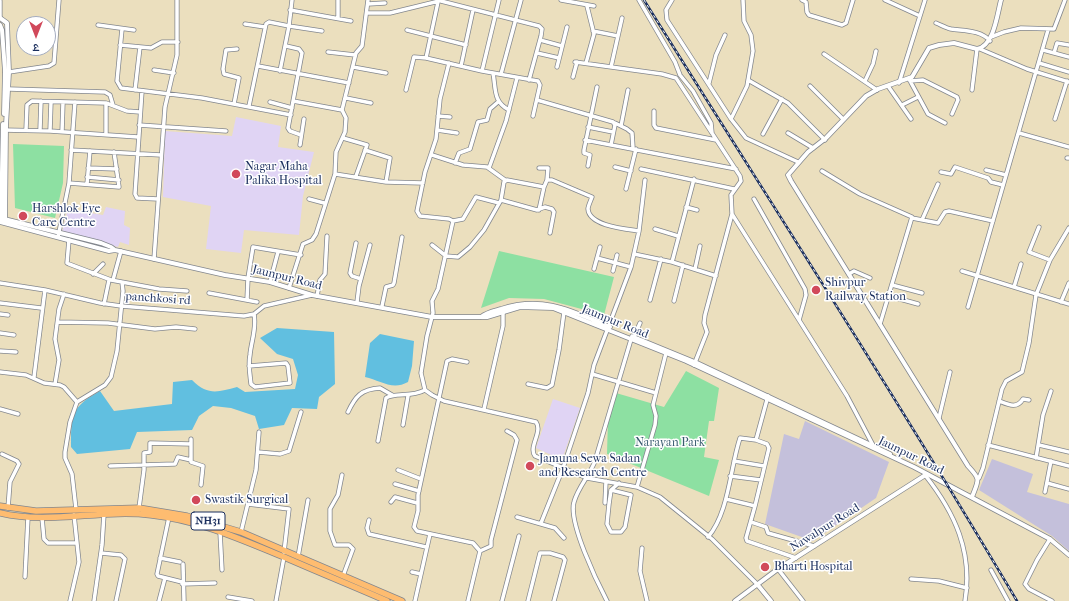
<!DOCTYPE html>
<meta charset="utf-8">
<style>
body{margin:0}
#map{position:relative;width:1069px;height:601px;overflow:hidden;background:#ebdfbe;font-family:"IM FELL French Canon","Noto Serif Devanagari",serif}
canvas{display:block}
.north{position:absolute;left:16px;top:16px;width:40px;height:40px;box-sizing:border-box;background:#fff;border:1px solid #a4acbf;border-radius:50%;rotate:180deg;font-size:11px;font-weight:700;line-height:16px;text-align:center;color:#1b2f5e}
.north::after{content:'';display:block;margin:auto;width:14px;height:18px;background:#d1495b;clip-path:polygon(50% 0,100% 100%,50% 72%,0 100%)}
</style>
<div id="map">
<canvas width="1069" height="601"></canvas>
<div class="north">उ</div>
</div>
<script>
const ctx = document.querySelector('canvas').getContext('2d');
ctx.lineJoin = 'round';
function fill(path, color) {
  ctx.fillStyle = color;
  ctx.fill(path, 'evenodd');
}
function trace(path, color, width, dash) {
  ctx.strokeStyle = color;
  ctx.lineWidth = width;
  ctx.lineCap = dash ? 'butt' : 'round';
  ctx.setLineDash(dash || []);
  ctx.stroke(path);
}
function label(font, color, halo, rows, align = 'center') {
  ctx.font = font + ' "IM FELL French Canon",serif';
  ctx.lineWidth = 3;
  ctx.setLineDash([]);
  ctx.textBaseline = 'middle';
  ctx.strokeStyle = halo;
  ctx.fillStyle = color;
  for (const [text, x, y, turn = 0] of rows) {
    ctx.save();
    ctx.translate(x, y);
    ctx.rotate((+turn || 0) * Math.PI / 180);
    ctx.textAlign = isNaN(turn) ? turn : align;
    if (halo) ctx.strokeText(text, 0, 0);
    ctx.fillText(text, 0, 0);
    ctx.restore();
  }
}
const built = new Path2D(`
 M236 117 281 126 278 147 314 152 303 196 299 235 244 230 241 253 206 249 211 206 163 197 165 131 232 136Z
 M106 207 125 211 124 225 130 228 129 245 120 242 118 247 62 232 68 209 103 215Z
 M553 399 580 408 562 460 536 448Z`);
const industrial = new Path2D(`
 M805 421 889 462 876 498 813 541 765 524 784 434 799 439Z
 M992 459 1033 474 1027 492 1069 504V551L1052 536 979 490Z`);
const green = new Path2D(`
 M13 144 64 146 63 183 55 218 15 208Z
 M499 251 614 277 604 315 544 299 509 298 481 308Z
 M686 371 719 388 714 421H709L704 457 719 460 709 496 607 454 608 419 616 393 664 407Z`);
const water = new Path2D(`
 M277 328 334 332 335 384 319 397 317 409 292 408 284 425 259 429 255 416 231 408 213 406 199 416 192 430 137 432 130 449 77 454 71 447C71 415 71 407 100 391L114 411 172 404 173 382 192 380C208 396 218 392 237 387L245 392 295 389 298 375 293 359 277 354 260 338Z
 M380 334 414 341 412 366 408 382C392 391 380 380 365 377L370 343Z`);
const minor = new Path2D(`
 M292 0 289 26 322 31
 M561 0 594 6
 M639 0 675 62 680 75 693 91 711 123 712 133
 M672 0 666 10 667 20 731 119 746 138 798 162
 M802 0 806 2 807 12 809 15 842 25 846 23 853 0
 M885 0 920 16
 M0 1V18
 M441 1 539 26 542 29 541 36 529 80
 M438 2 426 58 482 71 538 81 540 85 533 116
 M368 4 385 3
 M290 10 351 21
 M367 13H390L439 1
 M338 18V0
 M936 23C941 25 946 28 951 29 964 31 981 30 990 41
 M245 24 265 27
 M98 25 134 30
 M122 29 117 81 121 88 202 98 291 115
 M407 30 466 45
 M593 31 618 36
 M991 37 1004 32 1021 28 1054 29 1065 0
 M540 40 562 46
 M120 45 151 48 162 42H178
 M286 46 299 49 302 53 288 128 290 131 301 135
 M980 49 1027 69 1069 82
 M1043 50 1069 57
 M328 52 355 55
 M537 53 559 58
 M1054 53 1057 43 1069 45
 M824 54 877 90
 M575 62 662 74 676 78 740 176 741 181 731 195 732 214 847 396 874 447
 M449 63 440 99 436 139 425 172 417 211 420 216 449 219 453 221 438 289 432 301 433 313 427 336 421 373 425 390 432 395 444 401 536 422C543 432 528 447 535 456L587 478 637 487 660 497 712 539 757 584
 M586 63 594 34 587 6
 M1039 63 1069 72
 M258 66 349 83
 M461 66 473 10
 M353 67 386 73
 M557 67 567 27
 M611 67 622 18
 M154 70 174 73
 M482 71 499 0
 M9 72 49 66 54 63 59 0
 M493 73C496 89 493 102 509 110
 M501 74 521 0
 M573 77 577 62
 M909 79 928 114 945 123
 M748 80 788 103 825 140
 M865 81 873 64 876 51
 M910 81 923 80 957 97 958 100 952 114
 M709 83 716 55 725 35
 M899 83 925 0
 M810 86 843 119
 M888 86 911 119
 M9 89 105 92 110 95 113 105
 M135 90 140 47
 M406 90 414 57 426 58
 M972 90 977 49
 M142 91 135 194 137 198 158 199
 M346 98 371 103
 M537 100 613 122 615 125 611 145
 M293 101 342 110 356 53 362 46 368 0
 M270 102 292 108
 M106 103V135
 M234 104 239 78 224 74 223 69 226 50 237 49
 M902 105 918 97
 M249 106 266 24 269 22 289 26 280 71
 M654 111V125L656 128 716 140
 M438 116 450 117
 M731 119 747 86 753 51 751 35 744 21 743 0
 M1055 119 1067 81
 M615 123 627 129 632 133 633 148
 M139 125 226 131
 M621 126 628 90
 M588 127 613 132
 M3 130 50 131 138 137
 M26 130 27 105 32 101 106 103 127 111 140 112
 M40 130 41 101
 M437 130 457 133
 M50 131 51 102
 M62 132 63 102
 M788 133 813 148
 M1019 133 1069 147
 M763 134 782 99
 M343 138 367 145 356 176
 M585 140 736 169
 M300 145 304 119
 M71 150 161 155
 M365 150 390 158 386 182 423 183
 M432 155 463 165 487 167 505 180
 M1067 158H1069
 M455 163 459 153 470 149 478 122 487 120 490 109 498 102
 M588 166 590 155 584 153V150L597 87
 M615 167 631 171
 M88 168 117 169
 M489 168 506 121 517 78
 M539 168H548L547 180
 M641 169 734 189
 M986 170 1006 175
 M822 171 860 194 912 217 880 324
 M941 172 951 174 955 167 988 178 991 182 1003 185
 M335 174 386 182
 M87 177 119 180
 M69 183 119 187 114 152
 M87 184 90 151
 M626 189 636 149
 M309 199 324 203
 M754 199 805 289 806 295 799 320
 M501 200 537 210 545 207 552 209 554 212 550 233
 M686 207 697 210
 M539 210 544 187
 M912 218 938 223 945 212 949 211 993 221
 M922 220 938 184
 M453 221 463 219 476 197 499 203
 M1039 227 1029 252 1050 260
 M655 229 678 236
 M58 237 69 183 75 102
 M69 240 67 263 69 264 111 280 159 289 187 291
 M356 243 350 273 352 276 361 279
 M432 245 446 256 458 257 470 247 484 230 501 200 504 182 507 180 544 187 547 180H552L592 197C591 200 588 206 588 209 589 226 626 229 639 231
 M634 254 672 262 716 276
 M597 258 631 267
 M154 259 165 107 177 55V0
 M672 262 694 179
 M594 269 600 247
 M695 269 700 246
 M613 271 617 255
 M962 271 1069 304
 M93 274 103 264
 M849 274 854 271 870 278
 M113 280 121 251
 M270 282 278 252
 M0 283 45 290 100 303 121 306 244 316 254 314 264 306 312 295
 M892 285 922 293
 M1014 287 1021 264
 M289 288 303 244 312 240 316 234 335 174 336 152 345 132 346 118 342 110
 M209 293 257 302
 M317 296 320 280 325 274 327 236
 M889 296 918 304
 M247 300 248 278 253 247 301 255
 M650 300 661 259
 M674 301 683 265
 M357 302 359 286 370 245
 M1061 302 1069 283
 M0 303 41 308
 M104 304 109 280
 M382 306 386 287 393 285 394 283 402 237
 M968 307 1048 30
 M0 314 8 315
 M58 322 108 323 155 329 176 327 195 329
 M0 333 14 335
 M634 337 640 323
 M0 351 16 352
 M467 362 452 359 447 361 418 495V511L414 527 417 531 473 543 480 551 468 601
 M694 365 707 332 704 323 705 315 732 214
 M249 366 286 363 288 366 290 383 255 387 251 384C250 375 248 365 250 355 251 342 257 328 254 314
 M0 372 26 375 44 383 60 385 64 387 77 402
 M592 374 656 393
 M34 377 45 290
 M55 384 59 360 55 339 59 309 64 294
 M528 384 547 388 552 385 559 350 564 312
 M999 401C1009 405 1017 409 1023 399L1029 400
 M0 409 18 414
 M484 409 503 326V311
 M348 412C355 397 361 389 380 388L392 395
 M939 418 950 372
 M403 425 408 396
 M191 439V462L203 466 201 485
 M378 441 386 398C396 392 410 398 425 390
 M988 445 1069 466
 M1039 445 1069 452
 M258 452 280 454 289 451 301 412
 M2 454 17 461 19 464 10 482 8 508
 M1036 458 1043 415 1051 391
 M734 461 764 466
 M110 466 175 464 178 457 191 460
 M398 470 421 479
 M342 475 338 495 330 509V531L335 545H349L353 549 343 576
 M925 475C955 513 973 552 965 601
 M730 476 761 480
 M979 478 983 468 1002 389 1006 381 1022 372 1029 343 1036 295 1050 260 1069 228
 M1047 483 1069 489
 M395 484 419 491
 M637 487 655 425 656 416 653 405 666 353
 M611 490 631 495 625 527 621 532H611L607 524 609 504 611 490 619 483
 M1045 492 1051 461
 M726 499 755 506 746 538 747 541 796 558
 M391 502 395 497 417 503
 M605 503 606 481
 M248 504 289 509 284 552
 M755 506 769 448 767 444 756 440 768 396
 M139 508 144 470V453L150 452V443L191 444
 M76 509 72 474 65 458V452L70 422 77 402 105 385 111 377 117 351 123 291 122 282
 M169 517 157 574 158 576 182 582
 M517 517 555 528 564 538
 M42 518 44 539 48 543H77
 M369 520 367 528 369 534 426 547
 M751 522 766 527 768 533 814 546
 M541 523 563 468 588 393 594 365 631 267 639 231 645 180
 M220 532 222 570
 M241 532 256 470 259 432
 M708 537C729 513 730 468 740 438L756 440
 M1050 539 1037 560 1025 584 1029 589 1052 601
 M642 548 640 571 647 601
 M480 551 491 546V540L517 440 514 435 507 431
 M101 553 121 555 125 559 116 601
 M298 557 308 500
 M160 558 180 562
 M183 564 184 601
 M778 569 803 601
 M991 570 1008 601
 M412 572 421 574
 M25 577 28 517
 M911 579 939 581 967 588
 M182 584 215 583
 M228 597 252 601
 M70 601 79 562 74 515
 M94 601 102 545 104 514
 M159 601 165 578
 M276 601 284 557
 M415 601 430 534
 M502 601 519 536
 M528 601 540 553H550L563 557 565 560 554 601
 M607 601C597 582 568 522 574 502 578 487 590 475 595 461L632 336`);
const tertiary = new Path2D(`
 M0 18 7 23 9 72 6 125 5 223
 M0 25 2 30 5 71 4 114
 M4 219 101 243 111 247 115 250
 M0 222 109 251 115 250 225 275 270 282 312 295 432 317H487L520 307 553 308 686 361 914 467 1050 539 1069 555
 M1 222 3 124
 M481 317C487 312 494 311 501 309 543 295 572 311 610 327
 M636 338 697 363 890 454
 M972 497C979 479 981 480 968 466L791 181 788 175 808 152 826 138 866 96 878 89 912 77 929 48 939 45 954 43 977 49C994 46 997 15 1001 0
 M757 584 771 601
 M735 601 778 569 927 474`);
const trunk = new Path2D(`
 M0 506 36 511 139 508 187 516 241 532 402 601
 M0 513C49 525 101 509 151 515 198 520 240 539 284 557 318 572 353 586 387 601`);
const rail = new Path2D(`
 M644 0C769 200 897 398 1017 601`);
const markers = [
 [236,174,5,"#d1495b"],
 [23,216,5,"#d1495b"],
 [816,290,5,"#d1495b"],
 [530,466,5,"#d1495b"],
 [196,500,5,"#d1495b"],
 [765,567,5,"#d1495b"]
];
const shields = [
 [208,521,34]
];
const shieldNames = [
 ["NH31",208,521]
];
const poiNames = [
 ["Nagar Maha",245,167],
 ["Palika Hospital",245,181],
 ["Harshlok Eye",32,209],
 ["Care Centre",32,223],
 ["Shivpur",825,283],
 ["Railway Station",825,297],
 ["Jamuna Sewa Sadan",539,459],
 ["and Research Centre",539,473],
 ["Swastik Surgical",205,500],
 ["Bharti Hospital",774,567]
];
const streetNames = [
 ["Jaunpur Road",287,278,14],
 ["panchkosi rd",158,299,4],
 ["Jaunpur Road",615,322,22],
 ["Jaunpur Road",911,456,26],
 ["Nawalpur Road",825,528,-32]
];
const parkNames = [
 ["Narayan Park",670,443]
];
fill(built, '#e0d4f4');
fill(industrial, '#c4c0db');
fill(green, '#8de0a2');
fill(water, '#61bfe0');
trace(minor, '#83878e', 5);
trace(tertiary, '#83878e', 5.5);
trace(trunk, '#83878e', 7);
trace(minor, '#fff', 3.5);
trace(tertiary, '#fff', 4);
trace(trunk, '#febc70', 5.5);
trace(rail, '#1b2f5e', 2.5);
trace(rail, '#fff', 1, [3]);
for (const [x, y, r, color] of markers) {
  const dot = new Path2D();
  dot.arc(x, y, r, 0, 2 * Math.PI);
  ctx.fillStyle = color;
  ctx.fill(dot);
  trace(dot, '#fff', 1.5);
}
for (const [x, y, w] of shields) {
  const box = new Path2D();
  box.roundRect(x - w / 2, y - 9, w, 18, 3);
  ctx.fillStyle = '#fff';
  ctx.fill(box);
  trace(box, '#1b2f5e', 1);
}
label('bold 11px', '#1b2f5e', null, shieldNames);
label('12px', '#1b2f5e', '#fff', poiNames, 'left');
label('12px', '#1b2f5e', '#fff', streetNames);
label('12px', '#385b6f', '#fff', parkNames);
</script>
